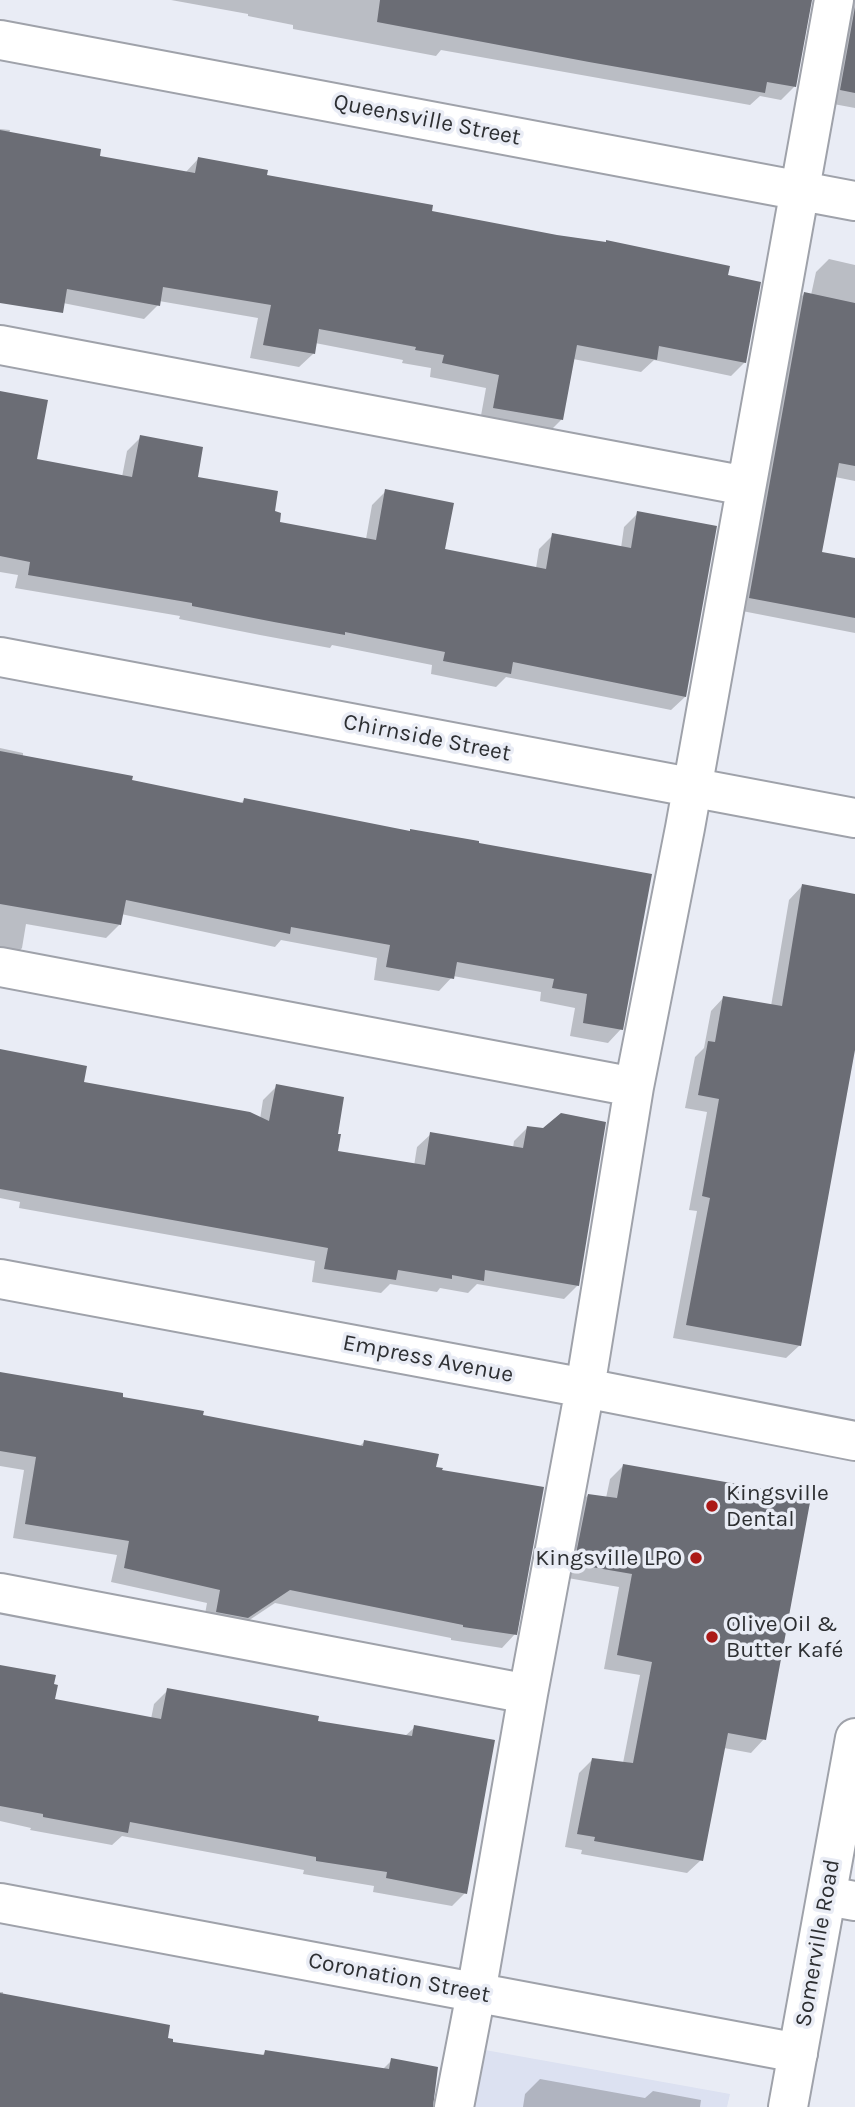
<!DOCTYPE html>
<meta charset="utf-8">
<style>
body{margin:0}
canvas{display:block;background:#e9ecf5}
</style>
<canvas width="855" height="2107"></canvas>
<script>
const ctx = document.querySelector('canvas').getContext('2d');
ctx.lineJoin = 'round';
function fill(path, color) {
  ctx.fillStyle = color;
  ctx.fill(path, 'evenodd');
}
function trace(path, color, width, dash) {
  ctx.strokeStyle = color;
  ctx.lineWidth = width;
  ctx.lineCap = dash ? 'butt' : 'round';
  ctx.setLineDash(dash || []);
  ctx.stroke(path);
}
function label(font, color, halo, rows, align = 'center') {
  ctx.font = font + ' Karla,sans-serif';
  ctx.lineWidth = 7;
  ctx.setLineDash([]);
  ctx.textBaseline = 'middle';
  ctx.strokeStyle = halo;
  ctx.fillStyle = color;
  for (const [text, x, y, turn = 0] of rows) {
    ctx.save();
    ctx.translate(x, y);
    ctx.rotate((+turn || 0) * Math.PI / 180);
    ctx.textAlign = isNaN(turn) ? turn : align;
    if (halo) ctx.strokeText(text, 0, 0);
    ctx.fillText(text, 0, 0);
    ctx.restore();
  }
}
const built = new Path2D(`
 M474 2048 730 2094 727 2107H464Z`);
const shadow = new Path2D(`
 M171 0H810L794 87 781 100 760 96 750 105 441 50 436 56 293 29V25L248 16V14Z
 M839 0H855V108L828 103Z
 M0 129 10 130 9 134 98 157 185 173 198 159 265 177 726 277 745 362 731 376 654 360 641 372 573 359 561 420 548 433 480 421 486 388 430 377 431 368 402 363 403 360 315 343 313 354 299 367 250 358 258 318 159 301 158 305 144 319 2 291Z
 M829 259 855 265V481L835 477 820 553 855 560V633L737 610 792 306 804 294 811 295 816 272Z
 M0 393 35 460 122 477 127 451 141 437 196 479 273 513 278 524 366 539 372 505 386 491 443 550 536 568 539 549 553 535 621 548 624 527 638 513 685 697 671 710 506 677 496 687 431 674 432 665 332 645 330 648 260 635 179 619 180 616 15 588 18 575 0 572Z
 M0 748 23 753V757L240 804 244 800 409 832 477 842 621 1029 608 1043 570 1036 575 1008 540 1001 541 992 453 976 439 991 374 980 377 958 281 940 275 947 121 914 120 924 106 938 26 924 22 948 9 962 0 960Z
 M802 886 855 896V981L800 1345 786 1358 673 1338 697 1211 689 1210 707 1112 685 1108 695 1057 704 1048 711 1011 724 997 771 1006 789 900Z
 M0 1064 81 1084 260 1119 263 1100 277 1086 335 1135 336 1152 414 1166 417 1147 431 1134 513 1148 514 1141 528 1127 578 1285 564 1299 477 1284 468 1293 440 1288 437 1292 390 1284 381 1293 312 1282 315 1261 19 1208 20 1202 0 1198Z
 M0 1374 201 1417 359 1447 364 1442 434 1468 515 1634 502 1648 451 1640V1638L275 1603 233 1631 203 1625 207 1603 111 1582 117 1555 13 1538 24 1470 0 1466Z
 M623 1466 764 1739 751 1753 724 1748 701 1860 687 1873 581 1854 582 1850 565 1847 579 1773 593 1759 623 1763 640 1675 604 1669 619 1587 562 1577 575 1509 588 1495 606 1498 610 1479Z
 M0 1666 53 1701 151 1719 154 1704 168 1690 316 1722 405 1736 415 1727 465 1893 452 1906 373 1892 374 1886 303 1874 304 1870 122 1836 112 1845 30 1830 31 1828 0 1821Z
 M0 1992H3V1995L166 2039 171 2043 261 2057 265 2052 383 2069 392 2060 431 2107H0Z
 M540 2079 645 2098 653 2091 701 2100 700 2107H523L525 2094Z`);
const building = new Path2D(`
 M380 0H812L796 87 767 82 765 93 589 62 377 22Z
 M855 7V93L840 90Z
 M0 130 101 149 100 156 195 173 198 157 268 170 267 175 433 205 432 211 557 235 606 242V240L730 266 728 275 761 282 746 363 659 346 657 360 577 345 563 420 493 408 499 375 442 363 444 355 415 350 416 347 319 329 315 354 263 345 271 305 163 287 160 306 67 289 63 313 0 303Z
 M804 292 855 303V466L839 463 822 552 855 558V618L749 598Z
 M0 391 48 400 37 459 132 477 140 435 203 447 198 477 278 491 275 511 281 513 280 522 376 540 385 489 454 503 445 549 546 569 552 533 631 548 637 511 717 526 686 697 513 662 511 674 443 661 445 652 345 632V635L274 622 192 606V603L28 575 30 562 0 556Z
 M0 751 133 776 132 780 243 803 244 798 410 831V829L479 841V843L652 874 623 1030 583 1023 587 994 552 988 554 979 457 962 454 979 386 967 390 945 291 927 290 934 126 900 121 925 0 904Z
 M802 884 855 894V1050L801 1346 686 1325 710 1198 702 1196 719 1099 698 1095 708 1041 715 1042 723 996 782 1006Z
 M0 1049 87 1066 84 1082 250 1112 269 1121 276 1084 344 1097 338 1134H341L338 1151 425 1165 430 1132 523 1148 527 1126 543 1128 561 1113 606 1122 579 1286 485 1270 484 1281 452 1275V1279L398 1270 396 1280 324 1269 328 1248 0 1189Z
 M0 1372 123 1393V1397L204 1411 203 1415 363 1446 364 1440 439 1454 436 1467 443 1468 442 1470 544 1487 517 1635 463 1627V1625L290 1590 248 1618 216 1612 220 1590 124 1568 129 1541 25 1524 36 1457 0 1451Z
 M623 1464 811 1497 766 1740 728 1733 703 1861 594 1841 595 1837 577 1834 592 1758 633 1763 652 1662 617 1655 632 1574 574 1564 588 1494 617 1498Z
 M0 1665 56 1675 54 1684 58 1685 55 1699 161 1719 167 1688 319 1716 318 1721 412 1736 414 1725 495 1740 467 1894 386 1878 387 1872 316 1861V1857L252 1845 130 1822 128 1833 43 1817V1814L0 1806Z
 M0 1993 170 2025 168 2038 173 2039V2042L264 2055 265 2050 389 2069 391 2058 438 2067 433 2107H0Z`);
const minor = new Path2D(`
 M0 40 855 201
 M0 345 746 486
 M0 657 855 818
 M0 967 634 1087
 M0 1279 585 1388 855 1441
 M0 1593 528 1694
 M827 1896 855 1901
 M0 1903 798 2053
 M454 2107 476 1993 528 1694 585 1388 634 1087 685 828 834 0`);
const major = new Path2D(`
 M788 2107 855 1738`);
const markers = [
 [712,1506,7,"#ab1917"],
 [696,1558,7,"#ab1917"],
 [712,1637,7,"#ab1917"]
];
const streetNames = [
 ["Queensville Street",427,120,11],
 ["Chirnside Street",427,738,11],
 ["Empress Avenue",428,1359,11],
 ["Somerville Road",818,1943,-80],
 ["Coronation Street",399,1978,11]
];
const poiNames = [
 ["Kingsville",726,1493],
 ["Dental",726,1519],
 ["Kingsville LPO",682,1558,"right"],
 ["Olive Oil &",726,1624],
 ["Butter Kafé",726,1650]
];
fill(built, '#dce1f1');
fill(shadow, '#0003');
fill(building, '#6b6d75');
trace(minor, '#9fa2aa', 42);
trace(major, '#9fa2aa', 42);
trace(minor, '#fff', 38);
trace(major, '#fff', 38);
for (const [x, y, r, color] of markers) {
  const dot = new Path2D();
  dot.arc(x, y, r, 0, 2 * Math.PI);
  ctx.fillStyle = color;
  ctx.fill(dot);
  trace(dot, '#e9ecf5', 2.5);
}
label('23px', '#2d2f32', '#e9ecf5', streetNames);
label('23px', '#2d2f32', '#e9ecf5', poiNames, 'left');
</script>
